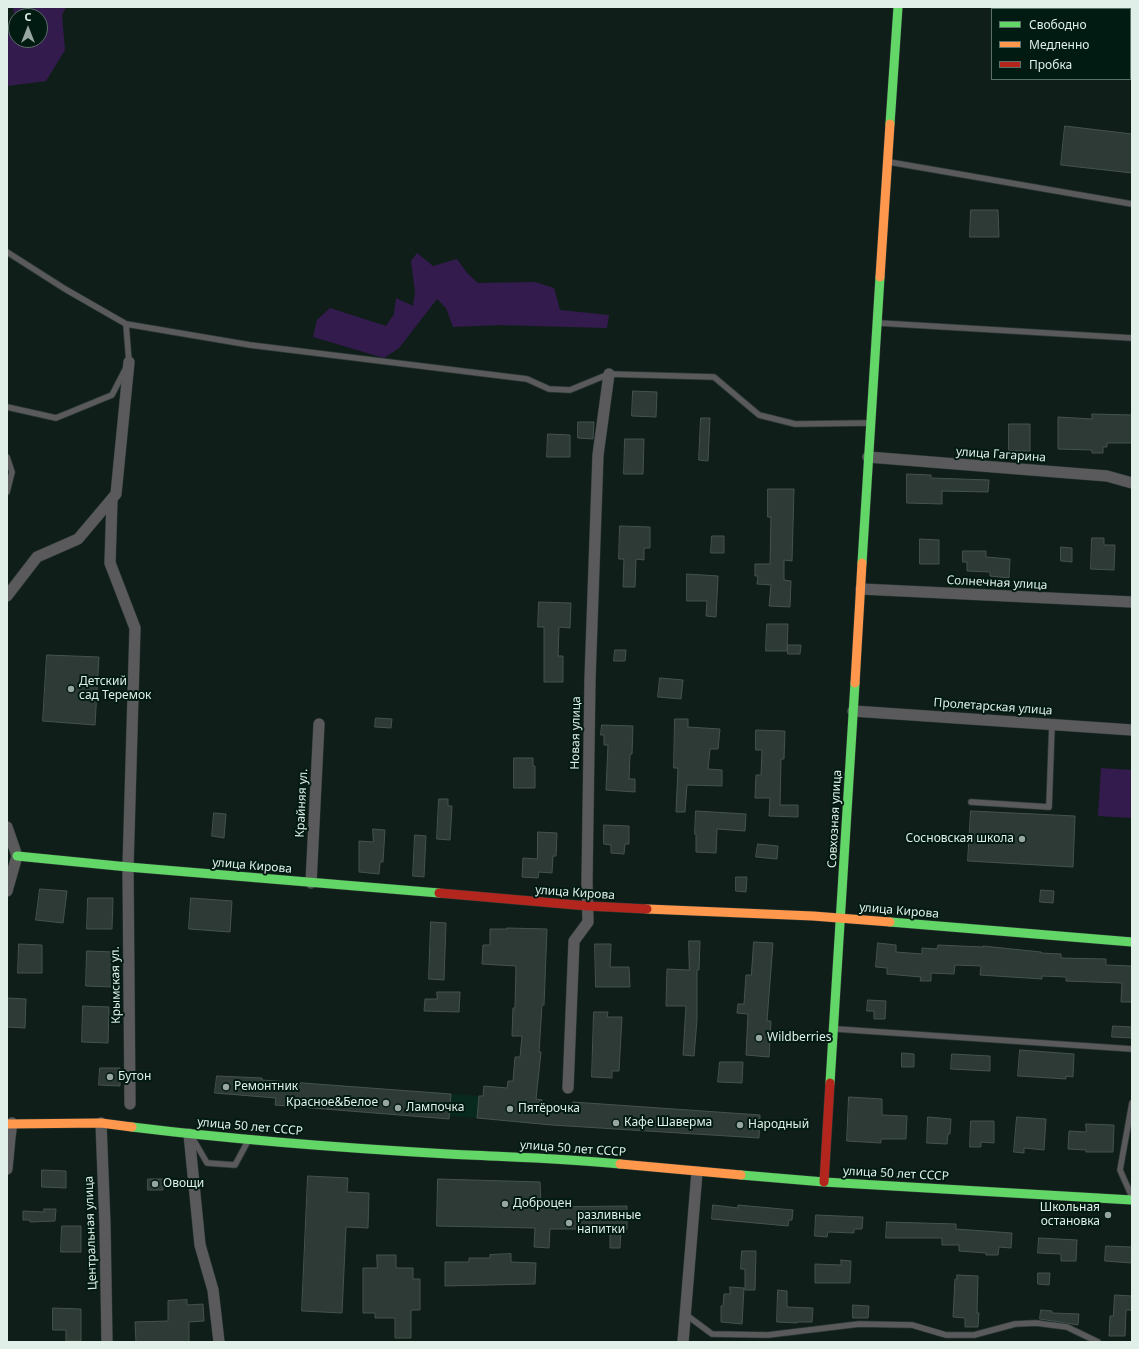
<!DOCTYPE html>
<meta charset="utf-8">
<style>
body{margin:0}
#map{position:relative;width:1139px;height:1349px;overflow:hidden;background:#101e19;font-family:"Noto Sans",sans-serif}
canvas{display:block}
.frame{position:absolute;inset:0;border:8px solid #e0efe8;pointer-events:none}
.legend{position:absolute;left:991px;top:8px;width:140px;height:72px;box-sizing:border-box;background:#021b12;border:1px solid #5b7068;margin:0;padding:5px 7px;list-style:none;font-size:12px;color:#e0efe8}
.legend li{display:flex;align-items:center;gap:8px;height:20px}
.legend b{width:20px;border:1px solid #5b7068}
.north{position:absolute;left:8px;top:8px;width:40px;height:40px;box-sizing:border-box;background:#021b12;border:1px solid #5b7068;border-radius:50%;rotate:0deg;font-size:11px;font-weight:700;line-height:16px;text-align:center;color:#e0efe8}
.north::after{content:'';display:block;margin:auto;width:14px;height:18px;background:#97a6a0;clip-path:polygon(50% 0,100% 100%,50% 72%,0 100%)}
</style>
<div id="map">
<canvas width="1139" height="1349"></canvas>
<div class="frame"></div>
<ul class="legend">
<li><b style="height:5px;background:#63d668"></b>Свободно</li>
<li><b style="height:5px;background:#ff974d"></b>Медленно</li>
<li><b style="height:5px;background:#b3261e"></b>Пробка</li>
</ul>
<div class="north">С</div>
</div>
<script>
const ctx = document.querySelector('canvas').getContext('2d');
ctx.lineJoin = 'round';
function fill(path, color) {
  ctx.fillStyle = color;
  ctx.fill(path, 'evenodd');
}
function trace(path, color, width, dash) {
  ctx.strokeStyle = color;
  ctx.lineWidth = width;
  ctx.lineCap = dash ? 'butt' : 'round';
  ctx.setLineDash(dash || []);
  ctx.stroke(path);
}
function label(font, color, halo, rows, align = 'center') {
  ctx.font = font + ' "Noto Sans",sans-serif';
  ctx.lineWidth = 4;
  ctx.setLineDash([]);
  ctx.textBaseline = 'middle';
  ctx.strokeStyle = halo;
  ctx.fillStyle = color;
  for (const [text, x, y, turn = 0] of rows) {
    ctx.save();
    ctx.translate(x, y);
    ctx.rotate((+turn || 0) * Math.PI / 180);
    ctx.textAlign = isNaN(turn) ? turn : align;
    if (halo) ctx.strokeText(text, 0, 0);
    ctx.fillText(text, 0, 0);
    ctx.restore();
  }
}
const built = new Path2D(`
 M275 1080 479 1096 477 1118 273 1100Z`);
const green = new Path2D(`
 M13 7H66L62 15 65 50 46 81 7 86V32L16 25ZM16 16H40V40H16Z
 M417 253 433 266 457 259 467 273 478 283 535 282 554 288 560 310 609 315 607 328 499 325 453 327 446 308 437 299 399 348 384 358 313 337 317 320 330 308 386 326 394 314 396 298 413 306 415 292 411 261Z
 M1101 768 1132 770V818L1098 816Z`);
const building = new Path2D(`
 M1065 126 1132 134V173L1061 165Z
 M971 210H998L999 237H970Z
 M633 391 657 392 656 417 632 416Z
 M1092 414 1132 415V443H1107V447H1103V453H1092V450L1058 449V417L1092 419Z
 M701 418H710L708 461 699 460Z
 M578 422H594L593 439 578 438Z
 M1009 424H1030V451H1009Z
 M548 434 570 435V457H547Z
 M625 439H644L643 474H624Z
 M907 474 931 475V478L989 480 988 492 942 491V504L907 503Z
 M768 489H794L792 561 784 560V580L791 581 790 607 769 606 771 585 757 584 758 576H755V564H770L771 517H768Z
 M620 526 650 527V548H644V560L636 559 635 587H623L624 559H619Z
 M712 536H724V553H711Z
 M1092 538H1104V545H1115L1114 570 1091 569Z
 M920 539 939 540V564H920Z
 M1061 547 1072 548V562L1061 561Z
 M963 551H986V557L1010 559 1009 578 990 576V572L967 571V562H963Z
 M687 574 718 576 716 617 706 616 707 601H687Z
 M539 602 571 603 570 628 559 627 558 656H563V682H544V627H538Z
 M767 624H788L787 651H766Z
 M788 645H801L800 654H788Z
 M615 650H626L625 661H614Z
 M47 655 99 657 95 725 43 721Z
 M660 678 683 680 681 699 658 697Z
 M376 718 392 719 391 728 375 727Z
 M675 719H688V727L720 729 718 749H710L708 769 722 770V786L687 785 685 812H676L678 768H674Z
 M602 725 633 726 632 754H630L629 779H635V792L606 790 608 745H604V735H601Z
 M756 730 785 731 784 759H781L780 805H798V817L769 816 770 798H755L756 775H761L762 750H756Z
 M514 758H533V766H535V788H514Z
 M439 799H448V806H452L450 840 437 839Z
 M696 811 746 814 745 831 717 829 716 853 696 852V834H695Z
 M971 811 1075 816 1073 867 968 861Z
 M214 813 226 814 224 838 212 836Z
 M604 825 629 826V844H625L624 854 611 853V845L604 844Z
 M373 829 385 830 383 862H380L379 874 359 872V841L373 842Z
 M538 832 557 833 556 856H553L552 873 539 872 538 878 522 877 523 858 537 859Z
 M415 835 426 836 424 877 413 876Z
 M758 844 778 846 777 859 756 857Z
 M736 877H747L746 892 736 891Z
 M40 889 67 891 63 923 36 920Z
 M1041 890 1054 891 1053 903 1040 902Z
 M88 898H113L112 929H87Z
 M191 898 232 901 230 932 189 929Z
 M431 922 446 923 444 980 429 979Z
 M507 928 547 929 544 1005H542L539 1052H541L536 1099 542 1100V1107L572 1108 573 1102 760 1115 759 1138 552 1125 477 1118 479 1096H483L484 1086 507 1088 508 1081H513L515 1057H520L522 1036H512L513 1008H515L516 966 482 964 483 945H490V929H507Z
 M689 941H700L699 970H697V1020L694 1056 683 1055 686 1006H666L667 969 689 970Z
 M754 942 773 943 767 1021H771L769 1057 746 1055 748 1014 737 1013 738 1004H744L746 975H751Z
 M878 943 896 945V952L922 954V948L937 949 938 945 983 947V946L1041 952V953L1061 954V958L1106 959V965L1132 966V1002H1121L1122 983 1066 981V977L1042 976V979L980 975 981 966 955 965 954 974 931 973V981H920L921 977 887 974V968L876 967Z
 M19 944 42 945V973H18Z
 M595 944H611L610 967H629L630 987H596Z
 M87 951 114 952 112 987 86 986Z
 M437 992H460L459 1012 424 1011 425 999H437Z
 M7 998 26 999 25 1028 7 1027Z
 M868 1000 886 1001 885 1019H874V1011H867Z
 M83 1006 109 1007 108 1043 82 1042Z
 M594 1012H608L607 1017H622L619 1071H612V1078L592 1077Z
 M1113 1026 1132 1027V1038L1112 1037Z
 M1020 1050 1074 1054 1073 1077 1066 1076V1079L1018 1076Z
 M902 1053 914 1054V1067H902Z
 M952 1054 990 1056V1071L951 1069Z
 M720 1062H743L742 1083 718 1082Z
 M100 1068H120V1086L99 1085Z
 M217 1076 262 1078V1080L451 1094 449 1119 275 1105 276 1098 215 1093Z
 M849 1097 882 1099V1115L907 1116 906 1139H881V1143L847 1141Z
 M928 1117 951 1119 950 1134H948L947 1144 927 1143Z
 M1017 1117 1046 1119 1044 1150 1024 1148V1153L1014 1152Z
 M971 1121H994V1143L981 1142V1147H970Z
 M1086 1124 1114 1125 1113 1152H1086V1150L1068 1149 1069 1131 1086 1132Z
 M42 1170 66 1171V1188L42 1187Z
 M308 1176 348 1178 347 1192 369 1193 368 1228 346 1227 342 1313 302 1311Z
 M148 1179H163V1190H148Z
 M438 1179 540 1182 541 1207 627 1206V1229H621L620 1248H610V1229H550L549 1248 534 1247 535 1228 437 1226Z
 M713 1205 738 1208V1205L793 1210 792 1220H789L788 1226 712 1219Z
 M44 1209H56L55 1221 30 1222V1220H23V1211L44 1212Z
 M816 1215 863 1217 862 1229H854V1233L828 1232 827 1237 815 1236Z
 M887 1222 956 1224V1229L1012 1233 1011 1248 999 1247 998 1255H986V1253L959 1251V1245H942V1238H886Z
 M62 1226H81V1252H61Z
 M1039 1238 1077 1240 1076 1261H1061V1254L1038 1253Z
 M1106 1246 1132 1247V1263L1105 1261Z
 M742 1251H756L755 1290H745V1269H741Z
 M511 1254V1262L536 1263 535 1284 445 1286V1262H469V1258H490V1255Z
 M377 1255H396V1268H413V1279H420V1310H411V1338H395V1318H375V1313H363V1268H377Z
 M841 1260 851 1261 850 1283H815V1264L841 1265Z
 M1038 1273H1050L1049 1285 1038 1284Z
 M957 1275 978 1276 977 1313H979L978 1327H965V1318L953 1317 955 1279H957Z
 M730 1287 744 1288 742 1324 721 1322V1306H723L724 1294H730Z
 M778 1290 787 1291V1307L813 1308 812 1322H797V1323L777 1322Z
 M1115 1295 1132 1296V1310H1126L1125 1336H1109L1110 1316H1113Z
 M187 1300V1305L203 1304 204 1321 189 1322V1342H136L135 1322 168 1321V1301Z
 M853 1305 869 1306 868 1318H853Z
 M53 1308 81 1309V1341H66V1330H53Z
 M1041 1310 1052 1311V1313L1079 1314 1078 1325 1040 1319Z`);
const lane = new Path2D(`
 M889 162 1132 204
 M7 252 65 289 126 324 250 345 527 379 549 389 570 390 609 374 714 377 759 415 795 424 870 423
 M879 323 1132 338
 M7 407 56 418 112 395 129 362 126 324
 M7 457 12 472 7 492
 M971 802 1049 807 1052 724
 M836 1029 1132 1049
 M1132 1103 1120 1170 1132 1197
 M192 1137 207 1163 235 1165 248 1141
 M685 1314 712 1334 768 1335 859 1324 912 1325 946 1335H974L1015 1324 1036 1323 1067 1327 1098 1342`);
const street = new Path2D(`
 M868 457 1107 476 1132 483
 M112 500 110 563 135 628 128 867 130 1104
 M861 589 1132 602
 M7 596 37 557 78 539 116 494 129 362
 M853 711 1132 730
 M7 827 17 856 7 891
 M311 883 319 724
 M568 1088 574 941 588 922 587 882 590 679 598 455 609 374
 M101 1123 105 1225 107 1342
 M189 1134 200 1245 213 1290 219 1342
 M7 1169 10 1137 12 1123
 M683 1342 697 1172`);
const fast = new Path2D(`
 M890 124 898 7
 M862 563 880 277
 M17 856 128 867 439 893
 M890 922 1132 942
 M830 1083 855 683
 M132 1127C237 1140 343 1148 448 1154 505 1157 563 1158 620 1164
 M741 1175 824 1182 1132 1200`);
const slow = new Path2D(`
 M880 277 890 124
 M855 683 862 563
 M647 909 813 916 890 922
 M7 1124 101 1123 132 1127
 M620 1164 741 1175`);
const jam = new Path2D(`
 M439 893 588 906 647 909
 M824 1182 830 1083`);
const markers = [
 [71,689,4,"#97a6a0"],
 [1022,839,4,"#97a6a0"],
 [759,1038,4,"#97a6a0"],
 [110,1077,4,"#97a6a0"],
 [226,1087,4,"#97a6a0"],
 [386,1103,4,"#97a6a0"],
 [398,1108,4,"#97a6a0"],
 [510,1109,4,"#97a6a0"],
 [616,1123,4,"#97a6a0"],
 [740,1125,4,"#97a6a0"],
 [155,1184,4,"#97a6a0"],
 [505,1204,4,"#97a6a0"],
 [1108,1215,4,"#97a6a0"],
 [569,1223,4,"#97a6a0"]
];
const streetNames = [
 ["улица Гагарина",1001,455,4],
 ["Солнечная улица",997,583,3],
 ["Пролетарская улица",993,707,4],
 ["Новая улица",576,733,-89],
 ["Крайняя ул.",302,803,-87],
 ["Совхозная улица",835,819,-87],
 ["улица Кирова",252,866,5],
 ["улица Кирова",575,893,4],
 ["улица Кирова",899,911,5],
 ["Крымская ул.",116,985,-91],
 ["улица 50 лет СССР",250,1127,5],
 ["улица 50 лет СССР",573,1149,4],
 ["улица 50 лет СССР",896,1174,3],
 ["Центральная улица",91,1233,-92]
];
const poiNames = [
 ["Детский",79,682],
 ["сад Теремок",79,696],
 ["Сосновская школа",1014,839,"right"],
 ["Wildberries",767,1038],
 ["Бутон",118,1077],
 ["Ремонтник",234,1087],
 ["Красное&Белое",378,1103,"right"],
 ["Лампочка",406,1108],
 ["Пятёрочка",518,1109],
 ["Кафе Шаверма",624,1123],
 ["Народный",748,1125],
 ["Овощи",163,1184],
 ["Доброцен",513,1204],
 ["Школьная",1100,1208,"right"],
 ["остановка",1100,1222,"right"],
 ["разливные",577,1216],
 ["напитки",577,1230]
];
fill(built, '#08291e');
fill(green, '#341b4e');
fill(building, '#2d3a35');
trace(building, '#46524d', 1);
trace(lane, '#2e3a35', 7);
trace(street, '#2e3a35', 12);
trace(fast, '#2e3a35', 10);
trace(slow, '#2e3a35', 10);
trace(jam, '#2e3a35', 10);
trace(lane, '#5a5a5d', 5.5);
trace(street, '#5a5a5d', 11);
trace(fast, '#63d668', 9);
trace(slow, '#ff974d', 9);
trace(jam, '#b3261e', 9);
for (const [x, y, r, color] of markers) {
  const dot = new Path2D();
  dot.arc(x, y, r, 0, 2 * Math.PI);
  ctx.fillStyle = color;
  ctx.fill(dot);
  trace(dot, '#021b12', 1.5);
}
label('12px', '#e0efe8', '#021b12', streetNames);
label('12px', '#e0efe8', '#021b12', poiNames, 'left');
</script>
